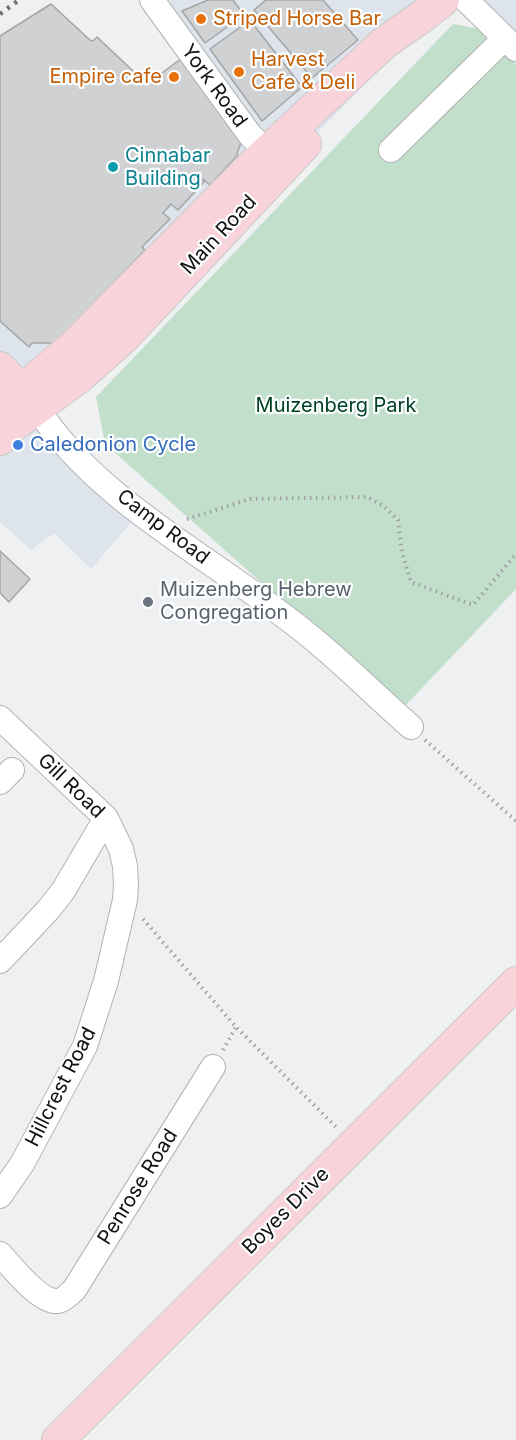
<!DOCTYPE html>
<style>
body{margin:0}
canvas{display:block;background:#eff0f2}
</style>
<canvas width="516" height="1440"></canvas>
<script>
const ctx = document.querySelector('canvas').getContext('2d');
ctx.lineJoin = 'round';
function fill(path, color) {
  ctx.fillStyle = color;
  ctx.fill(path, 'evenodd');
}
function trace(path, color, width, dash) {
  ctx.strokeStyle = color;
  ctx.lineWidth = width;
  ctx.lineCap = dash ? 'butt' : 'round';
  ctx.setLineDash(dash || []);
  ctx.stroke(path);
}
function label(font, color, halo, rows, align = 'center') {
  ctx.font = font + ' Inter,sans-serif';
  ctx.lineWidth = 4.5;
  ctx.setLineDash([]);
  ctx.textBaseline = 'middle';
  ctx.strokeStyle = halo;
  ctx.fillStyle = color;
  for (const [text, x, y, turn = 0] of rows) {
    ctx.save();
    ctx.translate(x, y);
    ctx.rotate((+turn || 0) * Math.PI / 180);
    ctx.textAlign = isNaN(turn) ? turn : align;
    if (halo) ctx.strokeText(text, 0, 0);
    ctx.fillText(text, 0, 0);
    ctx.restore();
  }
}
const built = new Path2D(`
 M152 0H443L397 52 270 181 37 408 140 512 91 569 54 533 31 550 0 522V224L147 84 182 58Z
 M466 0H516V49Z`);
const green = new Path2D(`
 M453 24 480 29 516 64V589L403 708 105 444 96 397Z`);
const building = new Path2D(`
 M208 0H233L244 15 205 43 182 11Z
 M266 0H323L358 40 312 78 254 10Z
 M51 4 90 40 93 41 97 37 147 84 182 58 241 143 237 153 238 155 210 185 203 179 204 182 178 210 171 204 163 213 170 219 142 247 145 250 54 346 50 343H32L29 347 0 321V36Z
 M250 20 302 87 262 121 210 49Z
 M0 551 30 579 9 602 0 593Z`);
const path = new Path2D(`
 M187 519 250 499 367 497 384 506 398 520 402 553 411 582 473 605 516 554
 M425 740 516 821
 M143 919 236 1027 337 1128
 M223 1050 236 1027`);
const minor = new Path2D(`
 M152 0 250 135 279 163
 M466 0 516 49
 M391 150 505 38
 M37 408C94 496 198 550 280 613 327 647 368 689 411 727
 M0 718 106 818 121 849 125 866 126 885 125 900 106 981 85 1046 22 1164 0 1196
 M0 782 12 770
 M0 961 48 910 63 891 106 818
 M0 1254C12 1267 40 1303 58 1301 64 1300 69 1294 74 1290L213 1067`);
const major = new Path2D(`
 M0 368 36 407
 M0 409 74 346 253 165 384 43 424 15 443 0
 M0 439 15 424 79 377 123 338 305 144
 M58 1440 516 983`);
const rail = new Path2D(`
 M0 14 19 0`);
const markers = [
 [201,19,6,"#e8710a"],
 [239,72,6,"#e8710a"],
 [174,77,6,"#e8710a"],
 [113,167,6,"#0f9aa8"],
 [18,445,6,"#3f7fe0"],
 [148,602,6,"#6b7280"]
];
const foodNames = [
 ["Striped Horse Bar",213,19],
 ["Harvest",251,60],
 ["Cafe & Deli",251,83],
 ["Empire cafe",162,77,"right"]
];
const streetNames = [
 ["York Road",214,86,54],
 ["Main Road",219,235,-47],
 ["Camp Road",163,527,37],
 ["Gill Road",71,786,44],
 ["Hillcrest Road",61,1087,-63],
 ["Penrose Road",138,1187,-58],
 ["Boyes Drive",286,1211,-45]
];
const cultureNames = [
 ["Cinnabar",125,156],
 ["Building",125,179]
];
const parkNames = [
 ["Muizenberg Park",336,406]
];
const shopNames = [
 ["Caledonion Cycle",30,445]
];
const worshipNames = [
 ["Muizenberg Hebrew",160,590],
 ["Congregation",160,613]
];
fill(built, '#dee4ec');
fill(green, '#c2dfcc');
fill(building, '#d0d1d3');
trace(building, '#a4a5a7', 1.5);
trace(minor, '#b1b2b4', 26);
trace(major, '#cbcbcb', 34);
trace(path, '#9fa0a2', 4, [1.5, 4.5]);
trace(minor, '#fff', 24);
trace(major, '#f8d3d9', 32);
trace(rail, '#6f6f70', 4.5, [3, 6]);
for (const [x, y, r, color] of markers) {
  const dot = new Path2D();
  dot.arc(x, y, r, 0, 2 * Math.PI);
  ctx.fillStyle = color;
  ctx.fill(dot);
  trace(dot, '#fcfeff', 2);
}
label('20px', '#c56008', '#fcfeff', foodNames, 'left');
label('20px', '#111112', '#fcfeff', streetNames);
label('20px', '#0d838f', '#fcfeff', cultureNames, 'left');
label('20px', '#014124', '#fcfeff', parkNames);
label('20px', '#366cbe', '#fcfeff', shopNames, 'left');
label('20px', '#5b616d', '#fcfeff', worshipNames, 'left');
</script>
